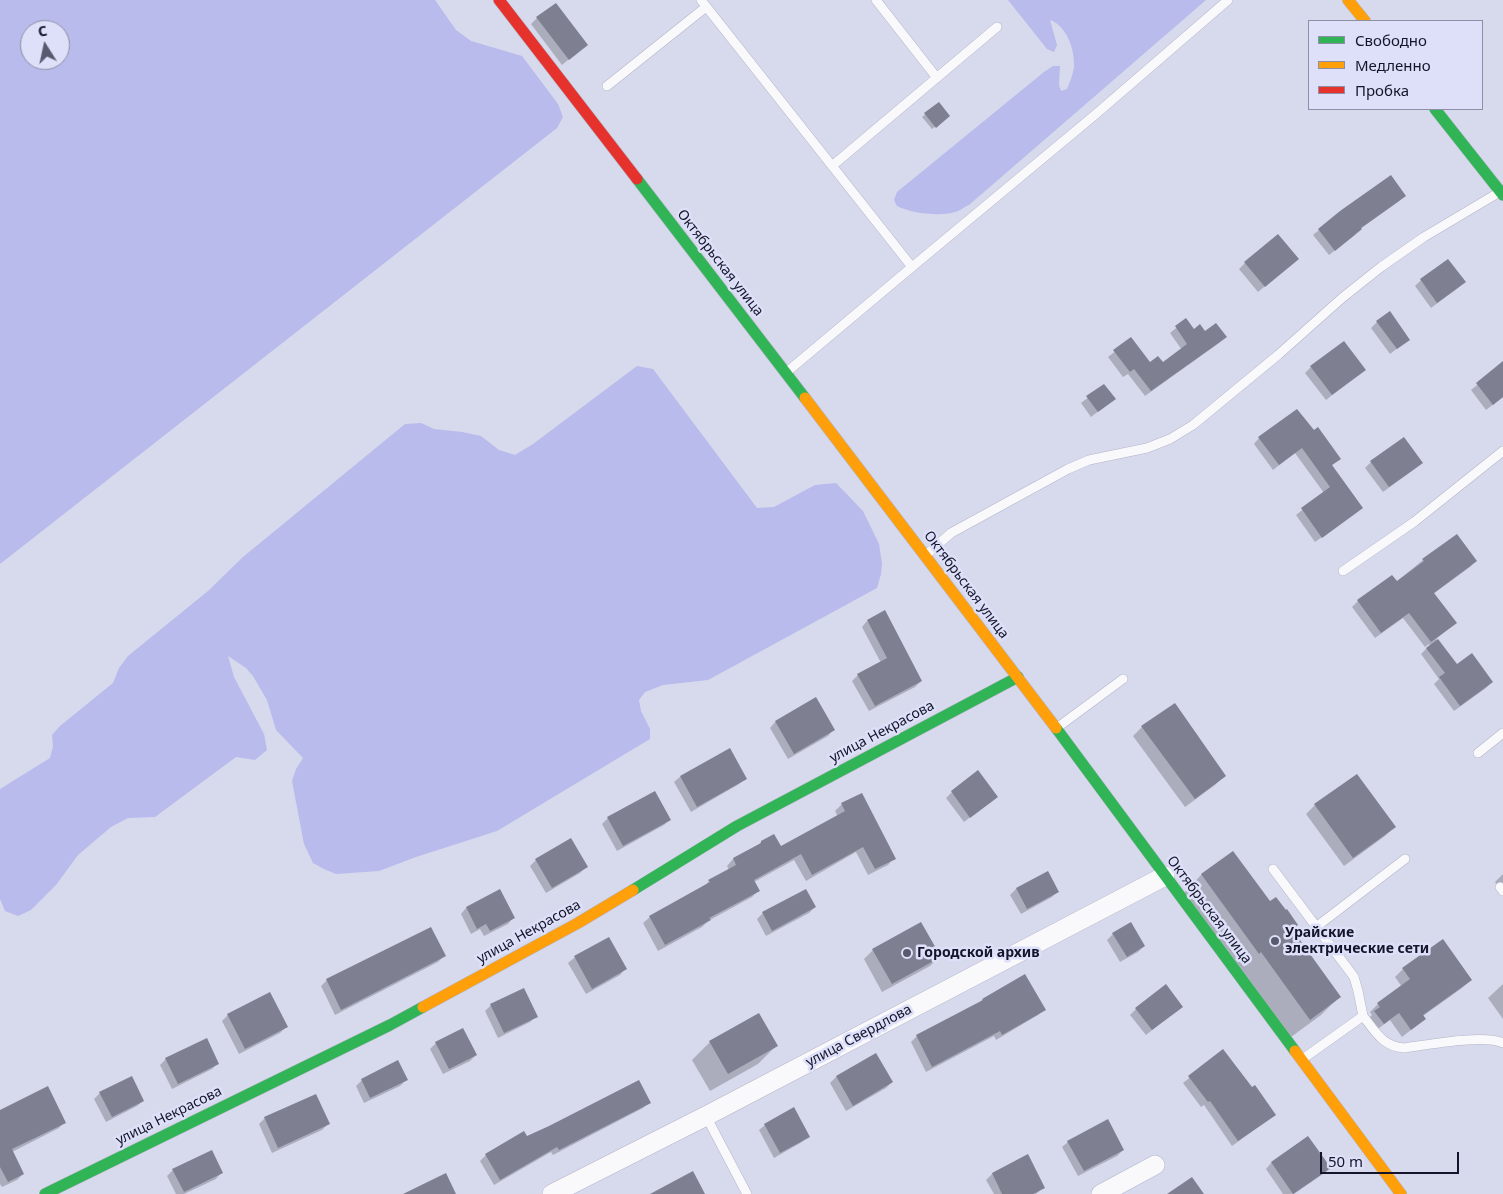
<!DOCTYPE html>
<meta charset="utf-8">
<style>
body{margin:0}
#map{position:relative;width:1503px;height:1194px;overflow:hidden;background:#d7d9ec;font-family:"Noto Sans",sans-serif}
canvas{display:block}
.legend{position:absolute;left:1308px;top:20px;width:175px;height:90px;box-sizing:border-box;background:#dde0f8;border:1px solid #8d8fa6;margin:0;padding:6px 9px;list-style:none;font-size:15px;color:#14152a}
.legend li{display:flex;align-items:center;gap:10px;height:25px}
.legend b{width:25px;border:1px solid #8d8fa6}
.north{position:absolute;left:20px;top:20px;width:50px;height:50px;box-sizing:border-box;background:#dde0f8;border:1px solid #8d8fa6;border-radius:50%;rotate:350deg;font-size:14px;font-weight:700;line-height:20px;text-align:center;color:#14152a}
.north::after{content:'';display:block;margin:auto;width:18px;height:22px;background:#585a6e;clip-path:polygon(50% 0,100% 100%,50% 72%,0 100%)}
.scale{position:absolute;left:1320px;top:1152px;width:139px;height:22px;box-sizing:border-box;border:2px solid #14152a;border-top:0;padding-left:6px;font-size:15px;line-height:18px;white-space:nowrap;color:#14152a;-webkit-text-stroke:4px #dde0f8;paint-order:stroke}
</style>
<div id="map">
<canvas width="1503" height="1194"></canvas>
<ul class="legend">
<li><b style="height:6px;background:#30b455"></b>Свободно</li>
<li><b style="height:6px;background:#ff9f0a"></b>Медленно</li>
<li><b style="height:6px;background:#e5322d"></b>Пробка</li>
</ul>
<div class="north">С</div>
<div class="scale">50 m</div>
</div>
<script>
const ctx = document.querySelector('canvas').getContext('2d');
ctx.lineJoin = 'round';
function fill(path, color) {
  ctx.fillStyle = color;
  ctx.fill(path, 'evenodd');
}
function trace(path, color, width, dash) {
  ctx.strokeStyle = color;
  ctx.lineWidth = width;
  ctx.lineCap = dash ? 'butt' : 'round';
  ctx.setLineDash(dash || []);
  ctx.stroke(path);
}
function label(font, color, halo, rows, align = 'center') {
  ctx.font = font + ' "Noto Sans",sans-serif';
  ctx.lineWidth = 5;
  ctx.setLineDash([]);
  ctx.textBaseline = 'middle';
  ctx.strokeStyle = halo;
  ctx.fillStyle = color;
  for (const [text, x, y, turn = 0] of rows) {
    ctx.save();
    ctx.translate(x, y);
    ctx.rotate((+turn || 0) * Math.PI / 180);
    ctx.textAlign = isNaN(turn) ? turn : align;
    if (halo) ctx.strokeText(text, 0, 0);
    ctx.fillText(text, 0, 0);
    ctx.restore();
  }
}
const green = new Path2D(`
 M0 0H435L456 30 471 41 522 56 558 104 563 117 557 128 0 564ZM30 30H60V60H30Z
 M1008 0H1206L969 205C964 207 960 211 955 212 940 217 910 213 897 206L894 200 897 192 1044 72 1053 66H1060L1059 85 1061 91 1067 89C1070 82 1073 74 1074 67 1075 50 1067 26 1050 20L1057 45 1054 52 1047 49Z
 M637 366 653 369 757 508 774 507 815 485 836 483 863 511 879 544 882 563 881 574 877 588 708 680 663 685 645 692 639 700 641 711 650 729V739L497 831 416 857 379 871 336 874 324 869 313 863 304 844 292 781 296 769 303 758 276 730 267 700 253 676 246 668 228 656 234 677 264 734 267 750 255 760 236 757 155 817 128 818 111 827 78 855 56 885 31 910 18 916 5 911 0 899V789L50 758 53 746 52 735 60 726 113 683 119 668 128 656 208 591 243 557 405 424 421 423 434 429 462 432 481 436 499 450 515 455 533 444Z`);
const shadow = new Path2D(`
 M537 18 586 45 562 65 531 24Z
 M938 104 946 119 932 129 922 117Z
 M1404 196 1398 202 1360 229 1355 235 1329 255 1313 235 1319 230Z
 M1297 259 1258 292 1239 269 1245 263Z
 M1421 280 1464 282 1458 288 1431 308 1415 286Z
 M1186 320 1194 330 1225 337 1219 343 1145 396 1128 374 1123 377 1108 357 1131 339 1149 364H1162L1182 350 1170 333Z
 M1377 322 1408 340 1390 354 1371 328Z
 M1501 365 1503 368V397L1486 410 1471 390Z
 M1311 367 1364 370 1326 400 1305 373Z
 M1104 385 1114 399 1091 417 1081 403Z
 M1313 432 1339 459 1331 466 1356 513 1315 542 1296 515 1324 493 1295 453 1273 470 1254 444 1259 438Z
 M1371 462 1421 463 1416 468 1383 492 1365 468Z
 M1457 535 1476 561 1470 567 1433 594 1455 623 1436 639 1457 666 1492 682 1486 688 1454 711 1434 684 1439 679 1421 654 1430 645 1429 644 1425 647 1403 618 1375 638 1352 607 1358 601 1396 582 1423 560Z
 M867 621 921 681 915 687 869 711 852 681 858 675 881 663 862 627Z
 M815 699 833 730 828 736 788 759 770 728 775 722Z
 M1142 727 1224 776 1215 785 1185 807 1133 736Z
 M729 750 745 778 739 784 691 812 674 782 680 777Z
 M952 792 996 797 964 822 946 798Z
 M842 804 894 858 888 865 868 875 856 852 806 881 794 860 754 882 759 890 752 897 708 921 702 927 658 951 643 923 650 917 703 888 709 881 729 870 727 866 733 859 757 847 761 842 781 848 838 817 835 811Z
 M1315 805 1394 827 1385 836 1344 866 1306 814Z
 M608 818 670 819 664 825 617 851 602 824Z
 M536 860 586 867 580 873 546 893 530 866Z
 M1048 872 1058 891 1052 897 1021 914 1010 895 1016 889Z
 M1202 874 1270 903 1296 925 1291 930 1339 997 1321 1015 1291 1037 1184 893Z
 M1503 874V893L1495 882Z
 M499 891 513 918 508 924 484 936 480 929 471 934 461 914 466 908Z
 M815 907 809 913 766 936 757 919 763 913Z
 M1113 934 1144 946 1138 952 1120 962 1107 940Z
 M608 938 625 969 620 975 586 994 568 963 574 958Z
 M873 950 939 957 930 966 882 992 864 959Z
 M444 956 438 962 335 1015 321 986 327 980Z
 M1403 969 1471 980 1462 988 1423 1016 1424 1018 1416 1026 1402 1037 1390 1020 1375 1031 1367 1020 1372 1015 1370 1012 1378 1004 1402 987 1395 977Z
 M1025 975 1044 1009 1038 1015 996 1040 994 1036 926 1072 911 1042 917 1036 978 1004 982 1000Z
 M1503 984V1019L1488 998Z
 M491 1005 536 1016 530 1022 498 1038 485 1011Z
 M1181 1007 1146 1035 1130 1015 1136 1009Z
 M228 1015 286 1027 280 1033 239 1054 222 1021Z
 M710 1042 776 1046 758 1064 710 1091 692 1060Z
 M436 1043 476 1055 470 1061 443 1074 430 1049Z
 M1223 1051 1268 1120 1232 1146 1204 1105 1201 1107 1183 1083Z
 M876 1054 892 1082 886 1088 846 1111 830 1083 836 1077Z
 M166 1059 218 1063 212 1069 172 1089 160 1065Z
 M362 1080H406L400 1086 364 1103 356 1086Z
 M100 1093 143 1101 137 1106 106 1122 94 1099Z
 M649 1102 643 1108 553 1155 551 1152 494 1185 480 1161 486 1155 526 1137Z
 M0 1112 64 1122 59 1128 12 1152 23 1174 17 1180 2 1187 0 1184Z
 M265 1118 328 1124 322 1130 272 1153 259 1124Z
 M765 1125 808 1136 802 1142 774 1158 759 1130Z
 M1308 1138 1329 1168 1323 1174 1294 1194H1283L1266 1169 1271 1163Z
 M1068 1142 1123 1150 1117 1156 1078 1176 1062 1147Z
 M1028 1156 1044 1187 1036 1194H994L986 1180 992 1174Z
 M173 1170 221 1173 216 1179 184 1194H176L167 1176Z`);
const building = new Path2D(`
 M556 3 588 45 569 60 536 17Z
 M939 102 950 116 936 128 924 113Z
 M1391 175 1406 196 1361 228 1362 229 1335 251 1318 229 1340 211Z
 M1278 234 1299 259 1265 287 1244 262Z
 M1448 259 1466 282 1437 303 1420 279Z
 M1390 311 1410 340 1397 349 1376 321Z
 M1186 318 1194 329 1200 324 1205 331 1216 323 1227 337 1151 391 1134 369 1130 372 1113 350 1131 337 1150 362 1158 356 1163 362 1187 344 1175 326Z
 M1344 341 1366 370 1332 395 1310 366Z
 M1503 361V397L1493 405 1476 383Z
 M1104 384 1116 399 1098 412 1086 396Z
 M1297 409 1314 430 1318 427 1341 459 1332 465 1363 508 1322 538 1301 508 1330 487 1302 448 1279 465 1258 437Z
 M1404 437 1423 463 1389 487 1370 461Z
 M1457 534 1477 561 1434 593 1457 623 1431 642 1409 613 1381 633 1357 600 1392 575 1397 581 1424 561 1422 559Z
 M885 610 922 681 875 706 857 674 887 658 867 620Z
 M1438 639 1457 664 1472 653 1493 682 1460 706 1439 677 1445 673 1426 648Z
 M816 697 835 730 794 754 775 721Z
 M1175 703 1226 776 1195 799 1141 726Z
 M730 748 747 779 697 807 680 776Z
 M978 770 998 797 970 818 951 791Z
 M1357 774 1396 827 1353 858 1314 804Z
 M655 791 671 820 623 846 607 817Z
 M862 793 896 859 875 869 863 847 812 875 801 854 754 880 760 891 709 918 711 920 665 945 649 916 710 882 708 880 736 865 733 858 761 843V841L774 834 781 846 845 811 841 803Z
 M571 838 588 867 552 888 535 859Z
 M1233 851 1270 901 1276 897 1286 910 1287 909 1298 925 1292 929 1341 997 1310 1020 1261 952 1259 954 1201 874Z
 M1048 871 1059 892 1027 909 1016 888Z
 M500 889 515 918 490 931 486 924 477 929 466 907Z
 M806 889 816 907 772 931 762 912Z
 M921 922 941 957 892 984 872 949Z
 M1131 922 1145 946 1127 957 1112 933Z
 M431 927 446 956 341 1010 326 979Z
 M609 937 627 969 592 989 574 956Z
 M1443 939 1472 980 1423 1015 1426 1019 1411 1030 1399 1013 1384 1024 1374 1011 1380 1007 1377 1003 1410 979 1402 968Z
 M1025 974 1046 1010 1002 1035 1000 1031 932 1067 916 1035 983 1000 982 999Z
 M1166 984 1183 1007 1152 1030 1135 1008Z
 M524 988 538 1017 504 1033 490 1004Z
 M270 992 288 1027 245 1049 227 1014Z
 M759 1013 778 1046 728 1074 709 1041Z
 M463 1028 477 1055 449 1069 435 1042Z
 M207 1038 219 1064 178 1084 165 1058Z
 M1223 1049 1252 1087 1255 1085 1276 1115 1238 1141 1210 1101 1208 1102 1188 1076Z
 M876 1053 893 1082 853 1106 836 1076Z
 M398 1060 408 1080 370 1098 361 1079Z
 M132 1076 144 1101 112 1117 99 1092Z
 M639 1080 651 1103 559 1150 557 1147 500 1180 485 1154 524 1131 527 1136 549 1126Z
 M48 1086 66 1123 12 1149 24 1174 8 1182 0 1167V1110Z
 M316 1094 330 1124 278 1148 264 1117Z
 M794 1107 810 1137 780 1153 764 1124Z
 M1108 1119 1124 1150 1084 1171 1067 1141Z
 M1308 1136 1331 1168 1293 1194 1271 1162Z
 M212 1150 223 1173 184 1192 172 1169Z
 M1028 1154 1045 1188 1033 1194H1002L992 1173Z
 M693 1171 705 1194H650Z
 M446 1173 456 1194H403Z
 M1192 1177 1204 1194H1167Z`);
const lane = new Path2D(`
 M701 0 912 267 788 371
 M876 0 937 78
 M607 86 706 7
 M832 166 997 27
 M912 267 1096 114 1228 0
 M926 555 951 533 1068 469 1089 460 1147 448 1170 439 1193 425 1278 355 1342 298 1381 267 1424 237 1498 193
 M1343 571 1414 522 1503 451
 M1058 727 1123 679
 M1478 753 1503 733
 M1273 869 1354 977 1358 991 1363 1016
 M1500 887 1503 891
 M1316 927 1405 859
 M1304 1058 1363 1016C1376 1032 1382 1046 1404 1048 1426 1045 1485 1034 1503 1043
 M706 1116 747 1194`);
const street = new Path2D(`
 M552 1194 706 1116 1165 876
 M1101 1194 1155 1165`);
const fast = new Path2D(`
 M1435 109 1503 195
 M637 179 805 398
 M1056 728 1295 1051
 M633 890 737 826 1018 677
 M45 1194 390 1025 423 1007`);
const slow = new Path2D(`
 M1348 0 1365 21
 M805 398 1056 728
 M423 1007 578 923 633 890
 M1295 1051 1401 1194`);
const jam = new Path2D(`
 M499 0 637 179`);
const markers = [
 [1275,941,5,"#585a6e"],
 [907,953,5,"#585a6e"]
];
const streetNames = [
 ["Октябрьская улица",720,263,52],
 ["Октябрьская улица",966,585,53],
 ["улица Некрасова",882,732,-28],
 ["Октябрьская улица",1209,910,53],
 ["улица Некрасова",529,932,-29],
 ["улица Свердлова",859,1036,-28],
 ["улица Некрасова",169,1116,-26]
];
const poiNames = [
 ["Урайские",1285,933],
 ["электрические сети",1285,949],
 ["Городской архив",917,953]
];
fill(green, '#b8bbeb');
fill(shadow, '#0003');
fill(building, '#7e7f90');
trace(lane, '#b3b4c8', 10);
trace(street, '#b3b4c8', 20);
trace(fast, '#b3b4c8', 12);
trace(slow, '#b3b4c8', 12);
trace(jam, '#b3b4c8', 12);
trace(lane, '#f9f9fc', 9);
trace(street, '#f9f9fc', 19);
trace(fast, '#30b455', 11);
trace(slow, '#ff9f0a', 11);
trace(jam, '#e5322d', 11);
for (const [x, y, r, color] of markers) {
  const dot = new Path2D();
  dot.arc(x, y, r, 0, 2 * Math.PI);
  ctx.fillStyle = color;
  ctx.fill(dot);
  trace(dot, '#dde0f8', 2);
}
label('14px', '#14152a', '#dde0f8', streetNames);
label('bold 14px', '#14152a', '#dde0f8', poiNames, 'left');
</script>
